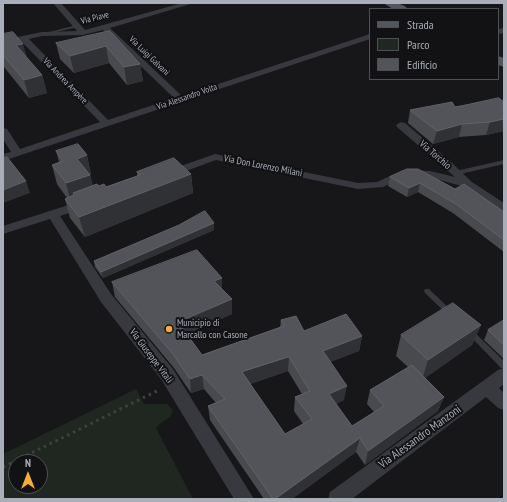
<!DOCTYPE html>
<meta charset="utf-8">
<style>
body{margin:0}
#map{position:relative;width:507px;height:502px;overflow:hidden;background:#171719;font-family:"PT Sans Narrow",sans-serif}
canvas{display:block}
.frame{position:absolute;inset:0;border:4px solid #a9aeb9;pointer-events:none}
.legend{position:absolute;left:369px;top:8px;width:130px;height:72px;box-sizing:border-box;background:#121214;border:1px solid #4e5056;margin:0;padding:5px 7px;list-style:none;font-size:12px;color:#a9aeb9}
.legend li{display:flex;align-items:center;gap:8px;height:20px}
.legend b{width:20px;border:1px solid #4e5056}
.north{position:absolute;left:8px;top:454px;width:40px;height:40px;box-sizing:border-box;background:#121214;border:1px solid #4e5056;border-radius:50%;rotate:0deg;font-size:11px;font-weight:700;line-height:16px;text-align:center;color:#a9aeb9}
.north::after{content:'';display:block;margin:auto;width:14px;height:18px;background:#f3af35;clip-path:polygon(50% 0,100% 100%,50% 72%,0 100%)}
</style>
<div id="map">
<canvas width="507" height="502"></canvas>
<div class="frame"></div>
<ul class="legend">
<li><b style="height:5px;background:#54565d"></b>Strada</li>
<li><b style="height:11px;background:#1f2720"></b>Parco</li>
<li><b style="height:11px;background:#53545a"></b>Edificio</li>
</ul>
<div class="north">N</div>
</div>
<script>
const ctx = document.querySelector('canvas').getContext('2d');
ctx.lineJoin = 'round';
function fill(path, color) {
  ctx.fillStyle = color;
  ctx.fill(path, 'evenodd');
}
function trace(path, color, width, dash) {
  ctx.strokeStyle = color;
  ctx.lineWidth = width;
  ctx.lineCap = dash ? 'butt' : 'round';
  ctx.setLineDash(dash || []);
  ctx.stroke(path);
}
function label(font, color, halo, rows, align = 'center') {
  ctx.font = font + ' "PT Sans Narrow",sans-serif';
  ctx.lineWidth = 4;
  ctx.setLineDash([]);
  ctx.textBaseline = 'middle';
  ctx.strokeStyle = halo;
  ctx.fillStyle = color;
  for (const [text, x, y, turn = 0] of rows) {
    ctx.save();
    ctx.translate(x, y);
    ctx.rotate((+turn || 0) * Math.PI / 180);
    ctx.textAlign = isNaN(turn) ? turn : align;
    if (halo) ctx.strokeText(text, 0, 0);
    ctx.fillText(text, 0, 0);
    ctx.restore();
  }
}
const green = new Path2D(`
 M136 389 144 404H167L173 410 170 417 162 422 156 428 193 499H3V454ZM16 462H40V486H16Z`);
const path = new Path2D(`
 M3 467 159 390`);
const service = new Path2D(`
 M77 25H78V27L43 35 41 34Z
 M504 160V164L456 175 453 173 456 171Z
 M425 289H429L452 311 453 313 452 315H448L425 293 424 291Z
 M470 329 472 330 504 361V369L501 368 468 334 467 332 468 330Z`);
const minor = new Path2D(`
 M53 3H61L85 30 182 3H194L110 28 182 96 370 34V39L3 161V154L11 152 3 139V128L7 129 20 149 100 122 21 41 3 44V40L42 32 77 31ZM103 30 174 98 108 120 29 39 42 36 83 35Z
 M504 28V33L498 34V29Z
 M401 122 405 123 451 162 472 182 504 203V213L500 212 465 187 429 177 405 176 383 187 358 189 216 160 172 176 168 177 162 174 164 172 215 154 358 183 377 182 403 170 430 171 455 177 397 127 396 125Z
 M84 200 88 201 90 204 88 207 60 216 111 294 173 369 254 499H234L161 379 101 302 50 219 3 234V226Z
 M504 368V384L499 388 504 393V410L498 408 486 397 352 499H328L330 492 498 370Z`);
const primary = new Path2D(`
 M383 3C391 3 402 2 408 9H393Z
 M498 56 504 58V67L498 65Z`);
const wall = new Path2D(`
 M110 31 140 64 143 81 127 85 109 63 74 73 60 59 56 43Z
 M3 34 27 58 42 75 47 93 29 98 4 67H3Z
 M504 102V131L486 135 459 137 433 144 408 123 410 110Z
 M56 151 87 155 91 175H90L93 186 106 187 137 176V172L191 174 193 193 85 237 70 218 65 199 67 198 57 184 52 165 59 162Z
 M390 177 455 189 504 212V252L453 213 418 192 407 197 388 186Z
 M214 223V230L103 278 95 267 94 261Z
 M222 278V289L232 299V314L187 334 202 355 280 327 281 320 304 331 362 336 359 351 330 362 344 400 336 404 352 426 374 412 367 404 370 390 408 367 396 356 401 335 481 325 472 345 425 378 444 397 438 411 365 465 356 452 292 499H264L210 420 208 406 216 403 204 389 191 393 174 368 115 297 112 282ZM288 371 302 394 295 397 294 411 303 424 285 434 250 384Z
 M504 320V359L484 340 488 330Z`);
const shadedWall = new Path2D(`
 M23 44 28 61 16 45Z
 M106 46 109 63 74 73 70 56Z
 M140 64 143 81 127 85 124 67Z
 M42 75 47 93 29 98 24 80Z
 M504 119V131L486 135 490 122Z
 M462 124 459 137 433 144 437 131Z
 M87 155 91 175 88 176 90 175 95 195H74L73 193 75 202 71 203 66 183 77 159Z
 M191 174 193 193 85 237 79 217Z
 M26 181 30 193 3 203V190Z
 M420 183 418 192 407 197 409 188Z
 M214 223V230L103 278 101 272Z
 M222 278V293L214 281Z
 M232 299V314L180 337 178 322Z
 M481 325 472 345 422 380 428 360Z
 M362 336 359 351 321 365 323 351Z
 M289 357 288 371 242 387V372Z
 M202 375 204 389 191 393 190 379Z
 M347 386 344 400 327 408 329 394Z
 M444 397 438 411 365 465 368 451Z
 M360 438 356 452 292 499H275Z`);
const building = new Path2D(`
 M110 31 140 64 124 67 106 46 70 56 56 43Z
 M13 32 23 44 16 45 42 75 24 80 3 55V34Z
 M499 98 504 102V119L490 122 462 124 437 131 410 110 452 102 455 107Z
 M78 144 87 155 77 159 90 175 66 183 52 165 63 161 56 151Z
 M7 157 26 181 3 190V159Z
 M174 158 191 174 79 217 65 199 74 195 73 193 97 184 99 186 104 184 106 187 140 175 137 172Z
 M407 169H418L455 189 464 184 504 212V240L456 204 420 183 409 188 390 177Z
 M205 211 214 223 101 272 94 261 179 225Z
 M197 250 222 278 214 281 232 299 178 322 202 355 284 326 281 320 296 316 304 331 346 314 362 336 323 351 347 386 329 394 352 426 384 406 370 390 412 365 444 397 368 451 360 438 275 499H273L208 406 225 399 202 375 190 379 172 353 112 282ZM289 357 310 391 295 397 312 419 285 434 242 372Z
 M453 303 481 325 428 360 401 335Z
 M504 320V345L488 330Z`);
const markers = [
 [169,329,4,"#f3af35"]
];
const farStreetnames = [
 ["Via Piave",95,18,-14],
 ["Via Luigi Galvani",149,56,44],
 ["Via Andrea Ampère",65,81,46],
 ["Via Alessandro Volta",187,97,-19]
];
const streetNames = [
 ["Via Torchio",435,155,41],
 ["Via Don Lorenzo Milani",263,166,11],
 ["Via Giuseppe Vitali",151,356,53]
];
const poiNames = [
 ["Municipio di",177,323],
 ["Marcallo con Casone",177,335]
];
const nearStreetnames = [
 ["Via Alessandro Manzoni",420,437,-36]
];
fill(green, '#1f2720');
trace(path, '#3e4045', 3, [2.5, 4]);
fill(service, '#38393e');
fill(minor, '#38393e');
fill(primary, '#54565d');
fill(wall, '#484a4e');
fill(shadedWall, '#303134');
fill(building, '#53545a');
trace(building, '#606268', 1);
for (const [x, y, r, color] of markers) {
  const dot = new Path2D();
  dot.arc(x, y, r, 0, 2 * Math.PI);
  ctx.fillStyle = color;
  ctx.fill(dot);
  trace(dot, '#121214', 1.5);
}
label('9px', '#a9aeb9', '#121214', farStreetnames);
label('10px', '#a9aeb9', '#121214', streetNames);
label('10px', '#a9aeb9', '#121214', poiNames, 'left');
label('12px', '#a9aeb9', '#121214', nearStreetnames);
</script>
